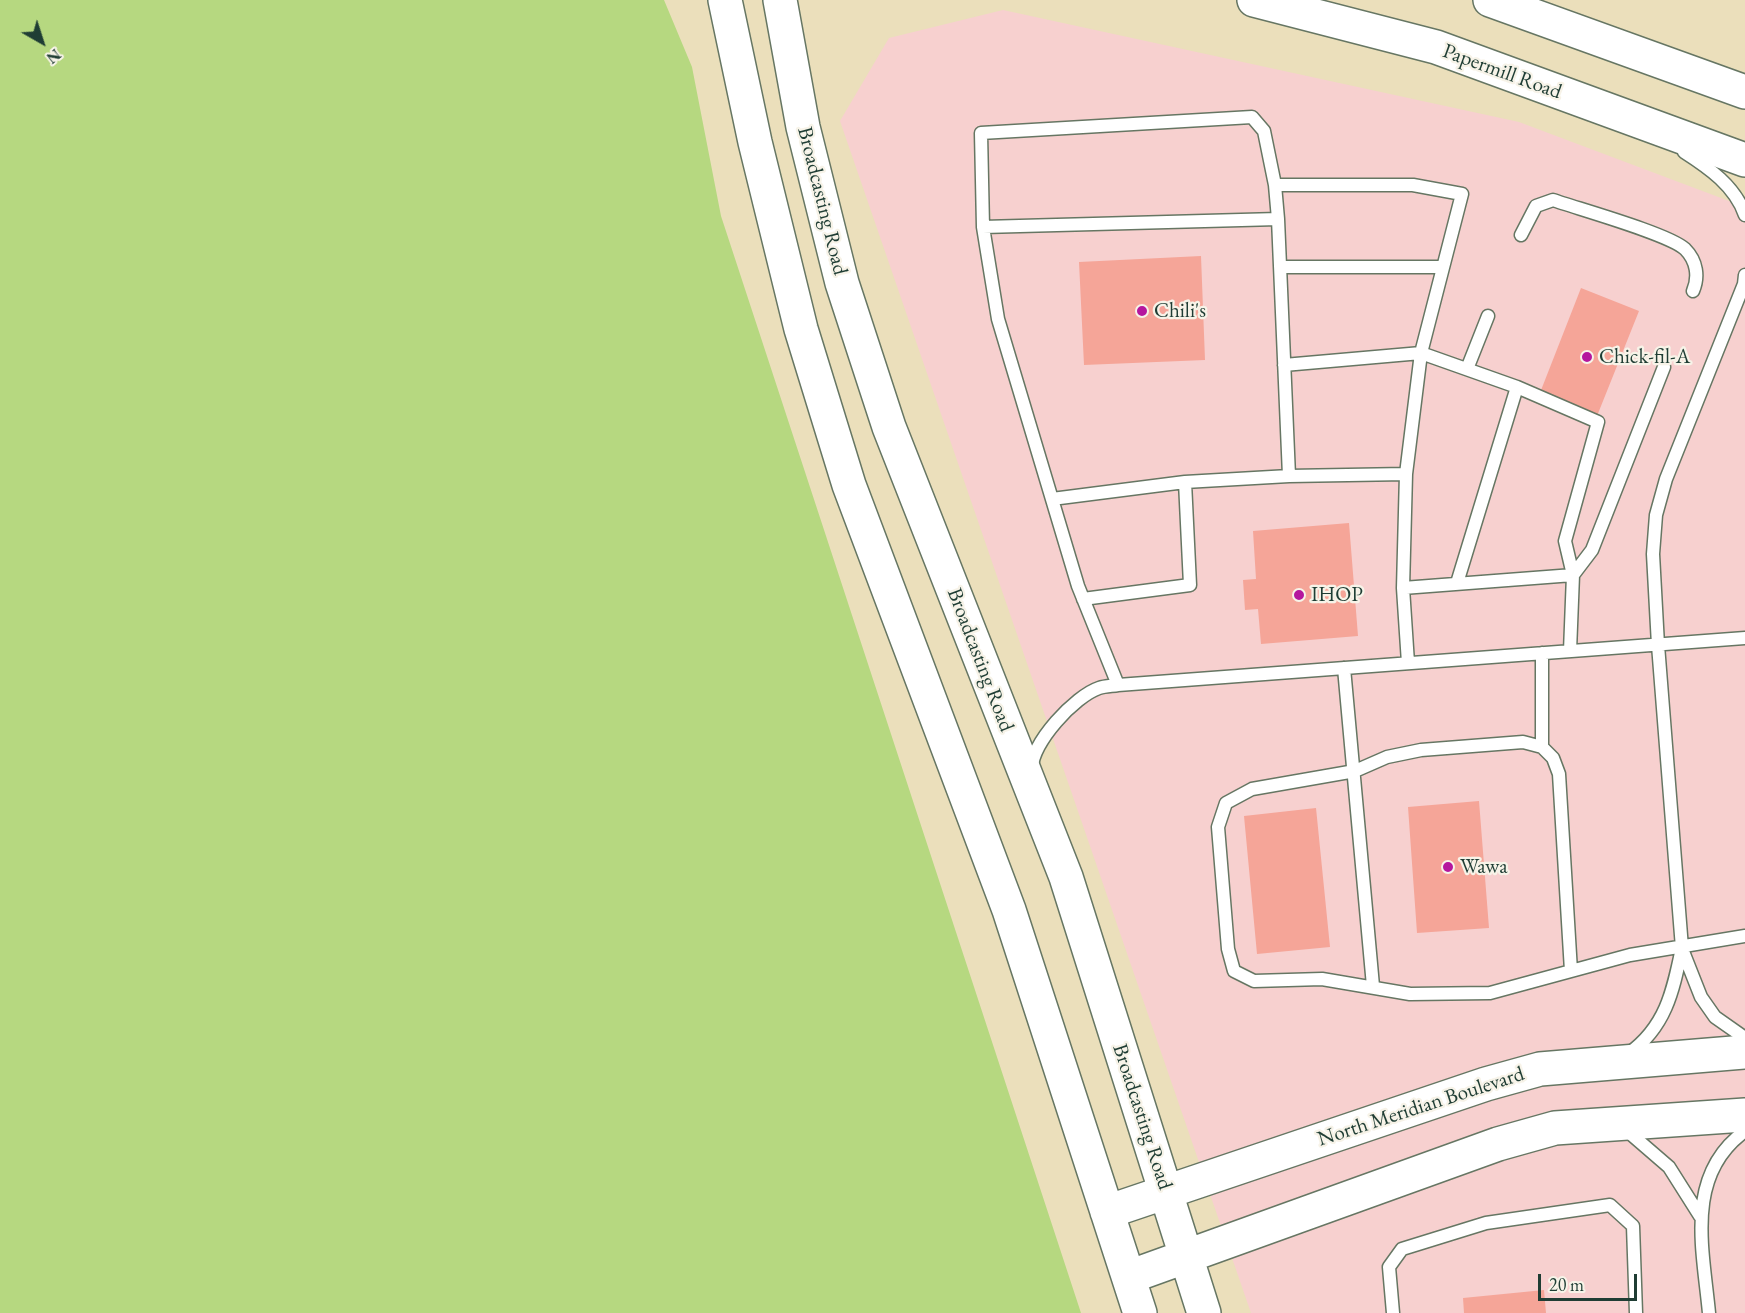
<!DOCTYPE html>
<style>
body{margin:0}
#map{position:relative;width:1745px;height:1313px;overflow:hidden;background:#ebdfbb;font-family:"EB Garamond",serif}
canvas{display:block}
.north{position:absolute;left:12px;top:12px;width:60px;height:60px;-webkit-text-stroke:4px #f7f3e8;paint-order:stroke;rotate:141deg;font-size:16px;font-weight:700;line-height:24px;text-align:center;color:#1f3d34}
.north::after{content:'';display:block;margin:auto;width:21px;height:27px;background:#1f3d34;clip-path:polygon(50% 0,100% 100%,50% 72%,0 100%)}
.scale{position:absolute;left:1538px;top:1274px;width:99px;height:27px;box-sizing:border-box;border:3px solid #1f3d34;border-top:0;padding-left:8px;font-size:18px;line-height:21px;white-space:nowrap;color:#1f3d34;-webkit-text-stroke:4px #f7f3e8;paint-order:stroke}
</style>
<div id="map">
<canvas width="1745" height="1313"></canvas>
<div class="north">N</div>
<div class="scale">20 m</div>
</div>
<script>
const ctx = document.querySelector('canvas').getContext('2d');
ctx.lineJoin = 'round';
function fill(path, color) {
  ctx.fillStyle = color;
  ctx.fill(path, 'evenodd');
}
function trace(path, color, width, dash) {
  ctx.strokeStyle = color;
  ctx.lineWidth = width;
  ctx.lineCap = dash ? 'butt' : 'round';
  ctx.setLineDash(dash || []);
  ctx.stroke(path);
}
function label(font, color, halo, rows, align = 'center') {
  ctx.font = font + ' "EB Garamond",serif';
  ctx.lineWidth = 4.5;
  ctx.setLineDash([]);
  ctx.textBaseline = 'middle';
  ctx.strokeStyle = halo;
  ctx.fillStyle = color;
  for (const [text, x, y, turn = 0] of rows) {
    ctx.save();
    ctx.translate(x, y);
    ctx.rotate((+turn || 0) * Math.PI / 180);
    ctx.textAlign = isNaN(turn) ? turn : align;
    if (halo) ctx.strokeText(text, 0, 0);
    ctx.fillText(text, 0, 0);
    ctx.restore();
  }
}
const built = new Path2D(`
 M1003 10 1519 122 1745 207V1313H1251L840 121 889 38Z`);
const green = new Path2D(`
 M0 0H664L692 67 721 216 1081 1313H0Z`);
const building = new Path2D(`
 M1201 256 1205 360 1084 365 1079 262Z
 M1581 288 1639 311 1593 426 1536 403Z
 M1349 523 1358 636 1261 644 1258 609 1245 610 1243 580 1256 579 1253 531Z
 M1479 801 1489 928 1417 933 1408 807Z
 M1316 808 1330 947 1257 954 1244 816Z
 M1544 1290 1546 1313H1464L1463 1298Z`);
const lane = new Path2D(`
 M1684 152C1709 168 1735 186 1745 215
 M1275 185H1413L1462 194 1421 353 1406 474
 M983 227 1278 219
 M1521 235 1536 206 1553 200C1579 209 1669 234 1685 249 1697 261 1699 277 1693 291
 M1280 267H1443
 M1284 365 1421 353 1517 387 1598 422 1565 541 1573 575
 M1467 369 1488 316
 M1052 499 1185 482
 M1573 575 1592 550 1664 367
 M1457 583 1517 387
 M1403 588 1573 575 1570 651
 M1083 599 1190 585 1185 482 1289 476
 M1344 668 1373 986
 M1118 685 1078 586 998 319 983 227 981 133 1252 117 1264 131 1275 185 1278 219 1289 476 1406 474 1403 588 1408 663
 M1542 747V653
 M1032 769C1031 743 1075 696 1099 688 1105 686 1112 686 1118 685L1745 638
 M1682 949 1701 997 1715 1017 1745 1038
 M1571 971 1559 774 1553 758 1542 747 1523 742 1421 750 1387 757 1355 771 1252 789 1226 803 1218 827 1228 949 1234 971 1254 981 1322 979 1410 994 1490 993 1630 955 1745 936
 M1628 1054C1666 1027 1673 991 1682 948L1658 645 1653 554 1656 515 1666 479 1744 284 1745 275
 M1625 1129 1669 1167 1700 1216
 M1393 1313 1389 1267 1402 1249 1486 1223 1610 1205 1633 1226 1636 1313
 M1709 1313C1703 1249 1684 1175 1745 1131`);
const secondary = new Path2D(`
 M725 0 755 142 801 329 849 485 1009 910 1140 1313
 M780 0 803 127 842 283 889 427 1066 877 1204 1313
 M1254 0 1436 47 1745 160
 M1490 0 1745 92
 M1107 1212 1486 1084 1540 1069 1745 1052
 M1129 1277 1498 1144 1555 1128 1745 1115`);
const markers = [
 [1142,311,6,"#b5179e"],
 [1587,357,6,"#b5179e"],
 [1299,595,6,"#b5179e"],
 [1448,867,6,"#b5179e"]
];
const streetNames = [
 ["Papermill Road",1502,72,20],
 ["Broadcasting Road",822,201,76],
 ["Broadcasting Road",980,660,69],
 ["North Meridian Boulevard",1421,1107,-18],
 ["Broadcasting Road",1142,1117,72]
];
const poiNames = [
 ["Chili's",1154,311],
 ["Chick-fil-A",1599,357],
 ["IHOP",1311,595],
 ["Wawa",1460,867]
];
fill(built, '#f7d0cf');
fill(green, '#b6d880');
fill(building, '#f5a598');
trace(lane, '#667663', 15);
trace(secondary, '#667663', 36);
trace(lane, '#fff', 12);
trace(secondary, '#fff', 33);
for (const [x, y, r, color] of markers) {
  const dot = new Path2D();
  dot.arc(x, y, r, 0, 2 * Math.PI);
  ctx.fillStyle = color;
  ctx.fill(dot);
  trace(dot, '#f7f3e8', 2);
}
label('21px', '#1f3d34', '#f7f3e8', streetNames);
label('21px', '#1f3d34', '#f7f3e8', poiNames, 'left');
</script>
